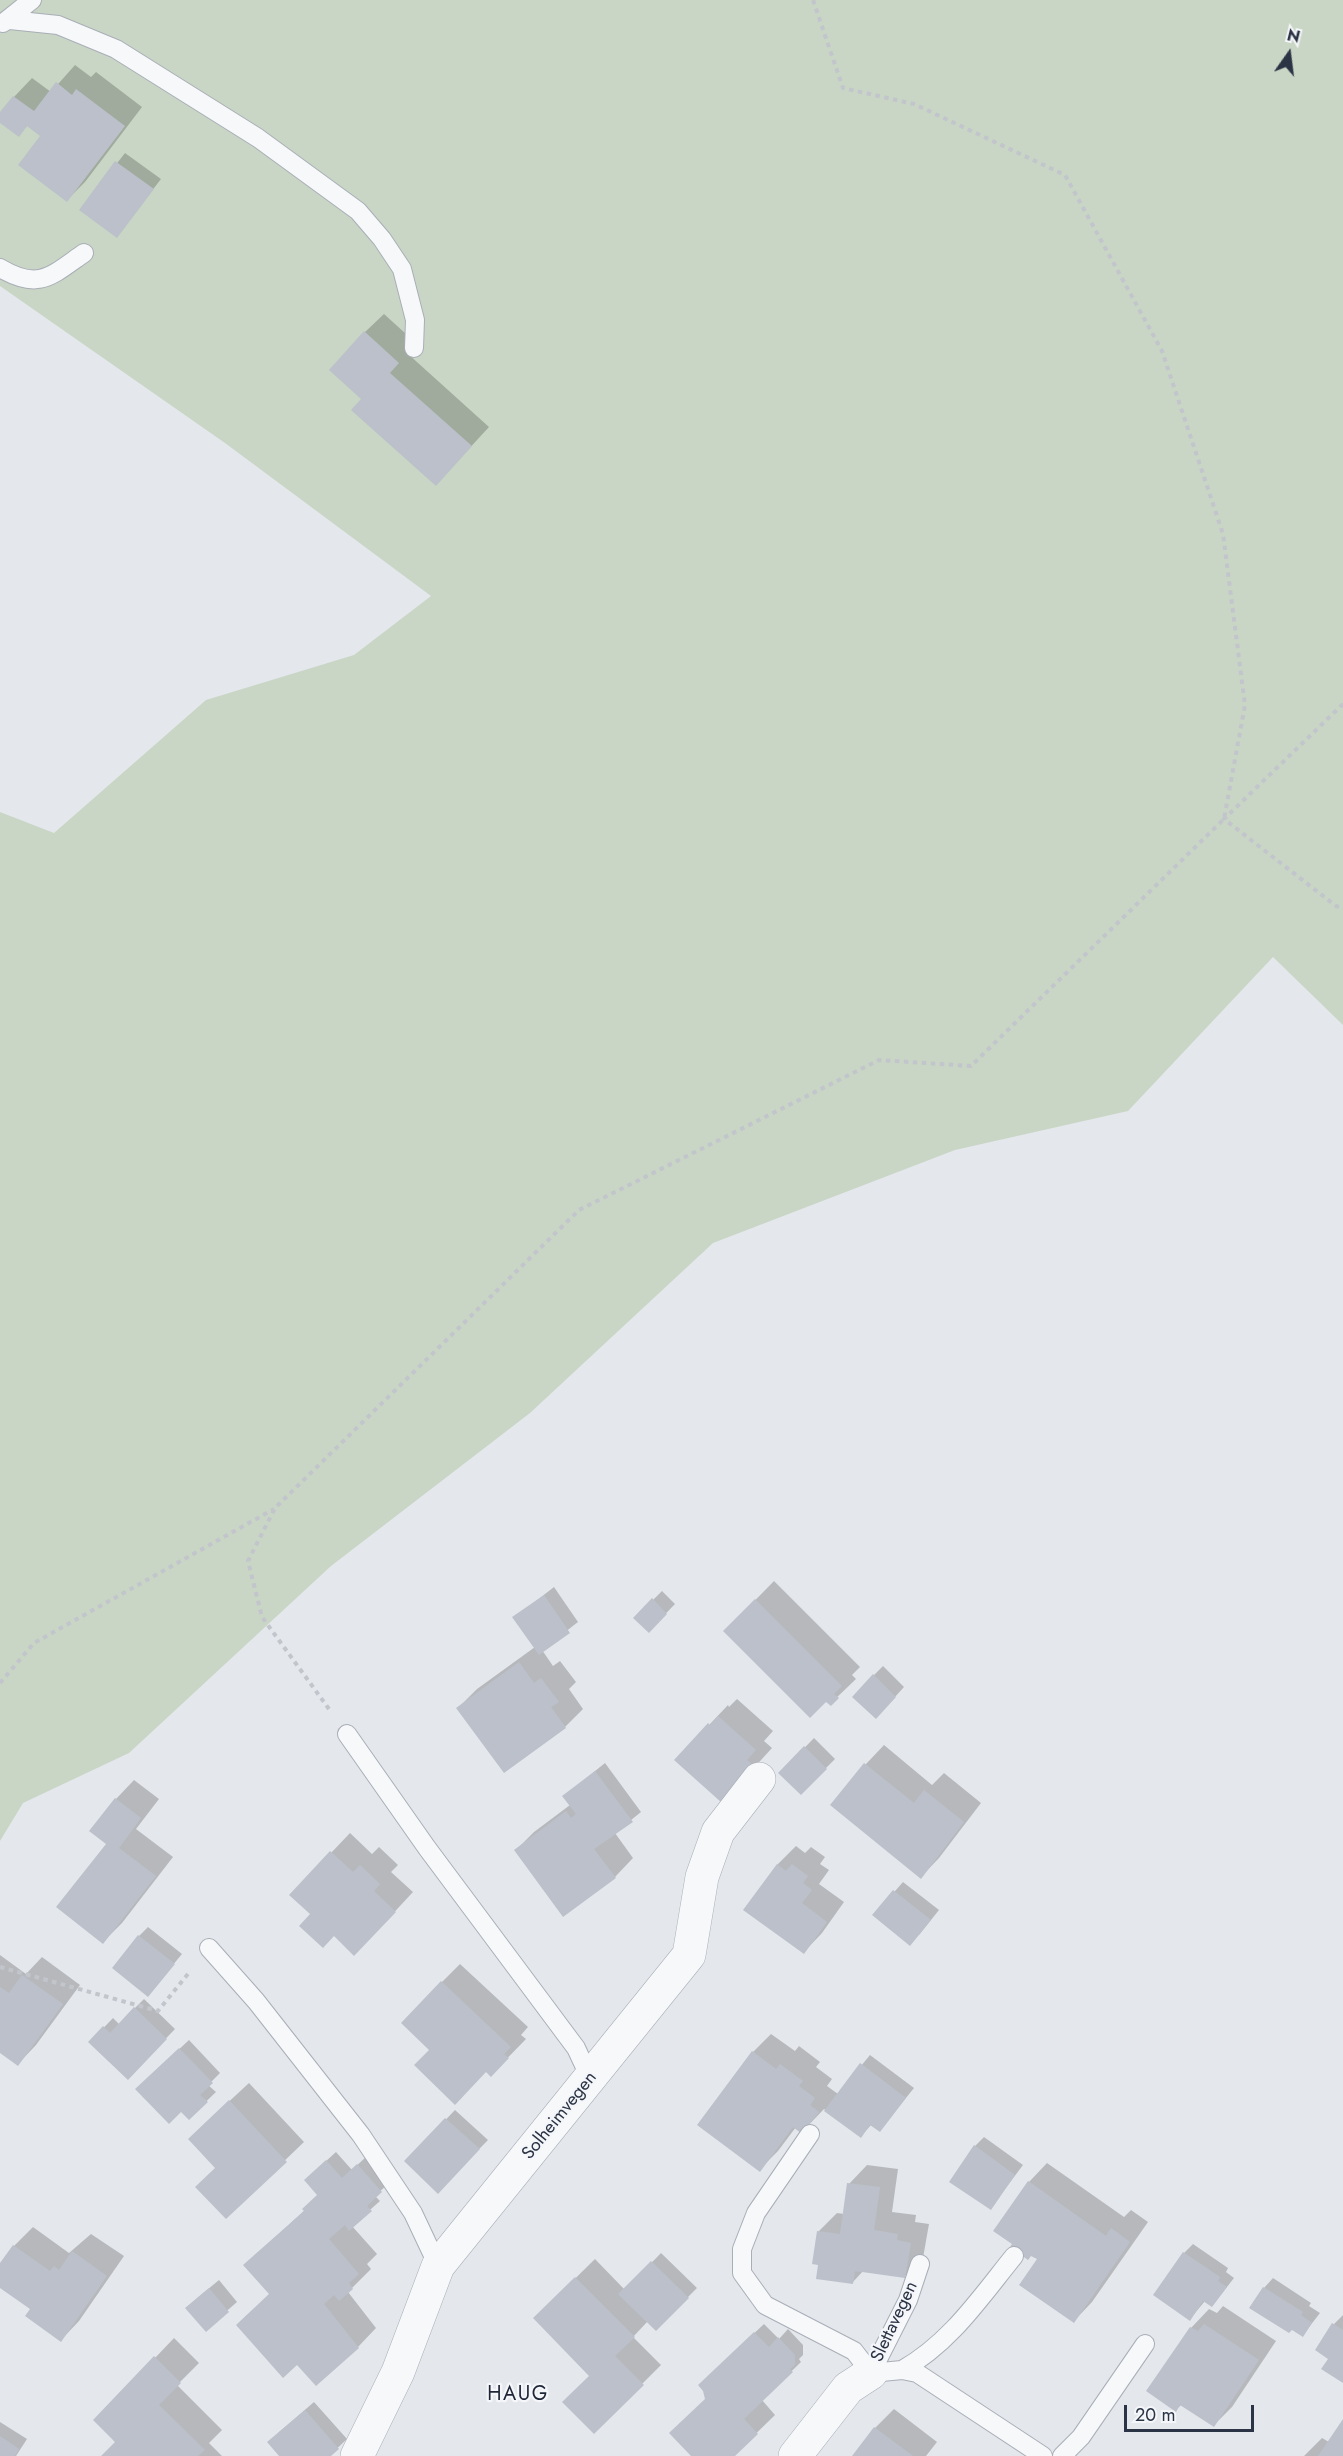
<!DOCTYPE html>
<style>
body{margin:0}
#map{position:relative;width:1343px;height:2456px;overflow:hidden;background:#e4e7ec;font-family:Jost,sans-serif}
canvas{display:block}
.north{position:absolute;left:1259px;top:24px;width:60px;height:60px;-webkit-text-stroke:4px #f4f6f9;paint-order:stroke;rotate:14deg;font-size:16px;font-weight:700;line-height:24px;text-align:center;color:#2b3445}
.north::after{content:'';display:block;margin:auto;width:21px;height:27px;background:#2b3445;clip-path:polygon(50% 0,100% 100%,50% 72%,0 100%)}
.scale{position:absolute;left:1124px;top:2405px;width:130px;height:27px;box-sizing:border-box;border:3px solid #2b3445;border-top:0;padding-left:8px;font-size:18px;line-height:21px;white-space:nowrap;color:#2b3445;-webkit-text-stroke:4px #f4f6f9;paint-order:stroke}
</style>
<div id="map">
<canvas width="1343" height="2456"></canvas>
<div class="north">N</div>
<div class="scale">20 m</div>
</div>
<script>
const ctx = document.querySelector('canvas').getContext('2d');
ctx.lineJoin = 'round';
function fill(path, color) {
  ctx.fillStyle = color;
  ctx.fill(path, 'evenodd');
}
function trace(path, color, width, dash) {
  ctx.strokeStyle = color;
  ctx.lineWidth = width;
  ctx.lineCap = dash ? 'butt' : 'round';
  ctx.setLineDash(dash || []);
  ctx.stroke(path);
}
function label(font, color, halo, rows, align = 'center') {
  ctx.font = font + ' Jost,sans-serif';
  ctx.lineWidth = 4.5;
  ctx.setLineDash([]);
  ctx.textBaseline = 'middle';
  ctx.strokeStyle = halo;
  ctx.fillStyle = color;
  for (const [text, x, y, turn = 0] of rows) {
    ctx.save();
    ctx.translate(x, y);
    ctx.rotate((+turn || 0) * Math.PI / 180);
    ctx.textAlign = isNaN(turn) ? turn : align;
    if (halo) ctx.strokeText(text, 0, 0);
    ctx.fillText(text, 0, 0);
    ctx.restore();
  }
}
const green = new Path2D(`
 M0 0H1343V1025L1273 957 1128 1111 955 1150 713 1243 530 1413 331 1566 129 1753 23 1803 0 1841V812L54 833 206 700 354 655 431 596 225 443 0 286Z`);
const shadow = new Path2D(`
 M75 65 91 77 96 72 142 107 85 182 67 200 42 136 28 125 18 135 0 121V115L14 97 32 78 51 92Z
 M125 153 161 179 117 236 81 209Z
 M384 314 416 343 407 353 489 427 454 465 363 398 365 332Z
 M774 1581 860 1667 852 1675 856 1679 830 1704 725 1631Z
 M554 1587 578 1622 542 1650 553 1666 560 1661 576 1682 569 1689 583 1709 565 1727 458 1708 477 1689 535 1647 514 1618Z
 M662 1591 675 1604 649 1631 635 1618Z
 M883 1666 904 1687 885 1708 874 1675Z
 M737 1699 773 1731 764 1741 772 1748 741 1782 676 1760 728 1705 729 1707Z
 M814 1738 835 1759 801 1793 780 1773Z
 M884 1745 932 1785 944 1773 981 1803 939 1858 921 1877 832 1804 866 1764Z
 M605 1763 641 1812 615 1833 633 1858 615 1877 516 1850 534 1832 570 1805 564 1796Z
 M134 1780 159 1799 136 1829 173 1857 122 1923 103 1942 108 1844 116 1799Z
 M350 1833 372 1854 379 1847 398 1865 391 1872 413 1892 373 1935 312 1914 291 1895Z
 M796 1846 805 1853 811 1847 825 1857 820 1864 829 1870 819 1884 844 1902 822 1933 804 1952 745 1910 778 1864Z
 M903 1882 939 1910 919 1935 874 1915Z
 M148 1927 182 1954 148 1995 139 1936Z
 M0 1955 26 1974 42 1957 80 1985 36 2045 18 2064 0 2051Z
 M460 1964 528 2027 521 2035 526 2039 491 2075 487 2070 431 2050 442 1982Z
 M144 1999 175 2029 128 2078 90 2042 113 2018 119 2024Z
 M771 2034 795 2051 799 2046 820 2062 816 2067 832 2079 827 2086 838 2094 870 2055 914 2088 880 2130 872 2124 861 2136 824 2109 802 2132 796 2127 778 2151 759 2170 753 2052Z
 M189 2040 220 2073 208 2085 216 2092 189 2118 146 2080Z
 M249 2083 304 2142 226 2217 208 2121Z
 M455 2110 488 2140 447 2182 406 2161Z
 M984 2137 1023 2165 990 2209 975 2146Z
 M336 2152 352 2170 367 2156 390 2182 375 2196 380 2201 352 2226 377 2254 367 2264 371 2269 348 2292 376 2328 358 2347 270 2294 245 2265 305 2210 319 2194 315 2171Z
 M1047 2163 1124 2217 1131 2210 1148 2222 1092 2302 1074 2321 1039 2259 1029 2182Z
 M867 2165 898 2169 892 2212 916 2215 915 2222 929 2224 923 2258 905 2276 864 2270 852 2283 819 2264V2231L837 2213 844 2214 849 2184Z
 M33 2227 69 2253 91 2234 124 2256 79 2321 61 2340 32 2309 0 2287V2266L14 2246Z
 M1193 2244 1228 2268 1226 2272 1234 2278 1212 2306 1205 2301 1190 2319 1184 2253Z
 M661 2253 697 2288 656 2329 648 2321 633 2337 661 2365 594 2432 591 2376 535 2318 595 2259 625 2290Z
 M1273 2278 1311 2303 1309 2306 1320 2313 1303 2335 1251 2307 1264 2288Z
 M219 2280 237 2302 206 2329 196 2299Z
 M1223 2306 1276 2341 1232 2407 1214 2425 1182 2404 1176 2410 1191 2328 1209 2309 1217 2313Z
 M1343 2315V2381L1334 2324Z
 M764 2324 779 2339 788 2329 803 2345V2355L799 2359 801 2362 768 2394 731 2355Z
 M174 2338 199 2363 177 2385 222 2430 209 2443 222 2456H103L116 2443 96 2420Z
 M705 2390 762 2400 775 2415 733 2456H693L706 2399Z
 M314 2402 347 2439 329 2456H281L278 2433Z
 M894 2409 937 2442 926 2456H853L875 2428Z
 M0 2422 27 2439 16 2456H0Z
 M1343 2422V2456H1304L1322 2438 1329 2442Z`);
const building = new Path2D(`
 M56 82 72 95 76 89 125 126 67 202 18 165 40 136 27 126 19 137 0 123V112L13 96 34 111Z
 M115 161 154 189 117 238 79 210Z
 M364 331 399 363 390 373 472 446 436 486 351 410 361 399 329 370Z
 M544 1595 570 1633 539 1655 512 1617Z
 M652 1598 667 1614 649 1633 633 1618Z
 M755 1599 842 1686 834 1694 839 1698 831 1706 826 1702 810 1718 723 1631Z
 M519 1662 534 1683 541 1678 559 1702 551 1707 566 1728 504 1773 456 1708Z
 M873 1674 896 1697 876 1719 852 1697Z
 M718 1716 756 1750 747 1760 755 1767 722 1803 674 1760 708 1723 710 1725Z
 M804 1746 827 1769 801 1795 778 1773Z
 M864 1763 914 1803 924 1790 964 1822 921 1879 830 1805Z
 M595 1771 633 1822 594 1849 616 1878 563 1917 514 1850 566 1811 571 1818 576 1814 562 1796Z
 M115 1798 141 1818 119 1848 156 1876 103 1944 56 1907 106 1844 89 1831Z
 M330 1851 353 1872 360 1865 380 1884 374 1891 396 1912 354 1956 334 1936 323 1948 299 1926 310 1914 289 1895Z
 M777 1864 786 1871 792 1864 808 1876 803 1883 812 1890 802 1903 827 1922 804 1954 743 1910Z
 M893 1890 931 1920 910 1946 872 1915Z
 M138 1935 175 1964 148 1997 112 1968Z
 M22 1975 63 2004 18 2066 0 2053V1987L9 1993Z
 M441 1981 511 2047 504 2054 509 2058 491 2077 486 2072 455 2105 414 2065 429 2050 401 2023Z
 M134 2007 167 2039 128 2080 88 2042 103 2026 110 2033Z
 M179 2048 213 2083 200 2095 208 2102 189 2120 181 2112 169 2124 135 2089Z
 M752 2051 776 2069 780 2064 803 2081 799 2086 815 2098 810 2105 819 2112 802 2134 793 2127 760 2172 697 2125Z
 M860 2063 906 2098 880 2132 870 2125 861 2138 824 2111Z
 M229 2100 287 2162 226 2219 195 2187 215 2168 188 2139Z
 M445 2118 480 2149 438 2194 404 2161Z
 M974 2145 1015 2175 991 2210 949 2182Z
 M326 2160 342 2178 357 2164 382 2192 367 2206 372 2211 349 2231 345 2225 329 2239 359 2274 349 2283 353 2289 339 2301 334 2295 324 2304 359 2348 316 2386 297 2365 283 2378 236 2325 269 2294 243 2265 304 2211 302 2209 317 2195 304 2180Z
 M1028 2181 1106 2236 1111 2228 1130 2242 1074 2323 1019 2285 1037 2259 1031 2256 1028 2260 1010 2247 1012 2244 993 2231Z
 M847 2183 880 2187 874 2230 898 2234 897 2240 911 2243 905 2278 855 2271 853 2284 816 2279 818 2265 812 2264 817 2231 840 2234Z
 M13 2245 50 2271 54 2266 59 2270 72 2251 107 2276 61 2342 25 2316 30 2309 0 2288V2263Z
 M1183 2252 1220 2277 1218 2281 1227 2287 1212 2307 1203 2301 1190 2321 1153 2295Z
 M651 2261 689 2298 656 2331 618 2294Z
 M575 2277 635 2337 615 2356 644 2385 594 2434 562 2402 589 2376 533 2318Z
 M1263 2287 1303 2312 1301 2315 1312 2323 1303 2337 1292 2330 1289 2333 1249 2308Z
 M209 2288 229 2312 206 2332 185 2308Z
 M1332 2323 1343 2330V2383L1321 2369 1328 2359 1315 2350Z
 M1204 2324 1259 2360 1214 2427 1180 2405 1176 2412 1146 2391 1190 2327 1198 2331Z
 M754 2332 769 2347 778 2337 795 2355V2365L790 2369 793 2372 744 2419 758 2434 735 2456H691L669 2433 705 2399 703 2391 698 2385Z
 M154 2356 181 2383 159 2405 205 2450 198 2456H101L115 2442 93 2420Z
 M305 2410 339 2449 331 2456H279L267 2442Z
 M1343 2419V2456H1318Z
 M874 2427 913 2456H852Z
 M0 2436 19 2449 15 2456H0Z`);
const path = new Path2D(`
 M1343 704 1224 819 1336 906 1343 908
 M0 1683 34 1643 274 1509
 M329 1709 262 1617 248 1561 275 1508 579 1210 879 1060 971 1066 1224 819 1245 705 1223 534 1162 351 1065 175 914 104 843 88 813 0
 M0 1967 158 2011 188 1974`);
const lane = new Path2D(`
 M10 20 58 25 116 49 258 138 358 211 382 239 402 269 415 320 414 348
 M3 23 32 0
 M0 268C39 291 51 276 84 253
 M347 1734 427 1848 576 2048 591 2080
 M209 1948 256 2001 361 2135 413 2213 438 2266
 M810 2134 756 2213 742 2249V2273L765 2305 854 2351 871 2373
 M902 2370C950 2343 980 2298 1014 2256
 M871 2373 902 2370 917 2373 1043 2456
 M871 2373 908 2300 920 2264
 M1062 2456 1081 2437 1145 2344`);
const street = new Path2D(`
 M357 2456 398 2372 438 2266 689 1955 702 1877 718 1832 759 1779
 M795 2456 848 2388 871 2373`);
const streetNames = [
 ["Solheimvegen",560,2116,-51],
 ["Slettavegen",895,2322,-65]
];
const neighbourhoodNames = [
 ["HAUG",518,2395]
];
fill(green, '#c9d6c5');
fill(shadow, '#0003');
fill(building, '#bbc0ca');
trace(lane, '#a9aeb7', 20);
trace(street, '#a9aeb7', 34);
trace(path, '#c2c5cb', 4, [4.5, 4.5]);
trace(lane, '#f7f8fa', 18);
trace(street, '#f7f8fa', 33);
label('18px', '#2b3445', '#f4f6f9', streetNames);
ctx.letterSpacing = '1.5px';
label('20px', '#1d2536', '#f4f6f9', neighbourhoodNames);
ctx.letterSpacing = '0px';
</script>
